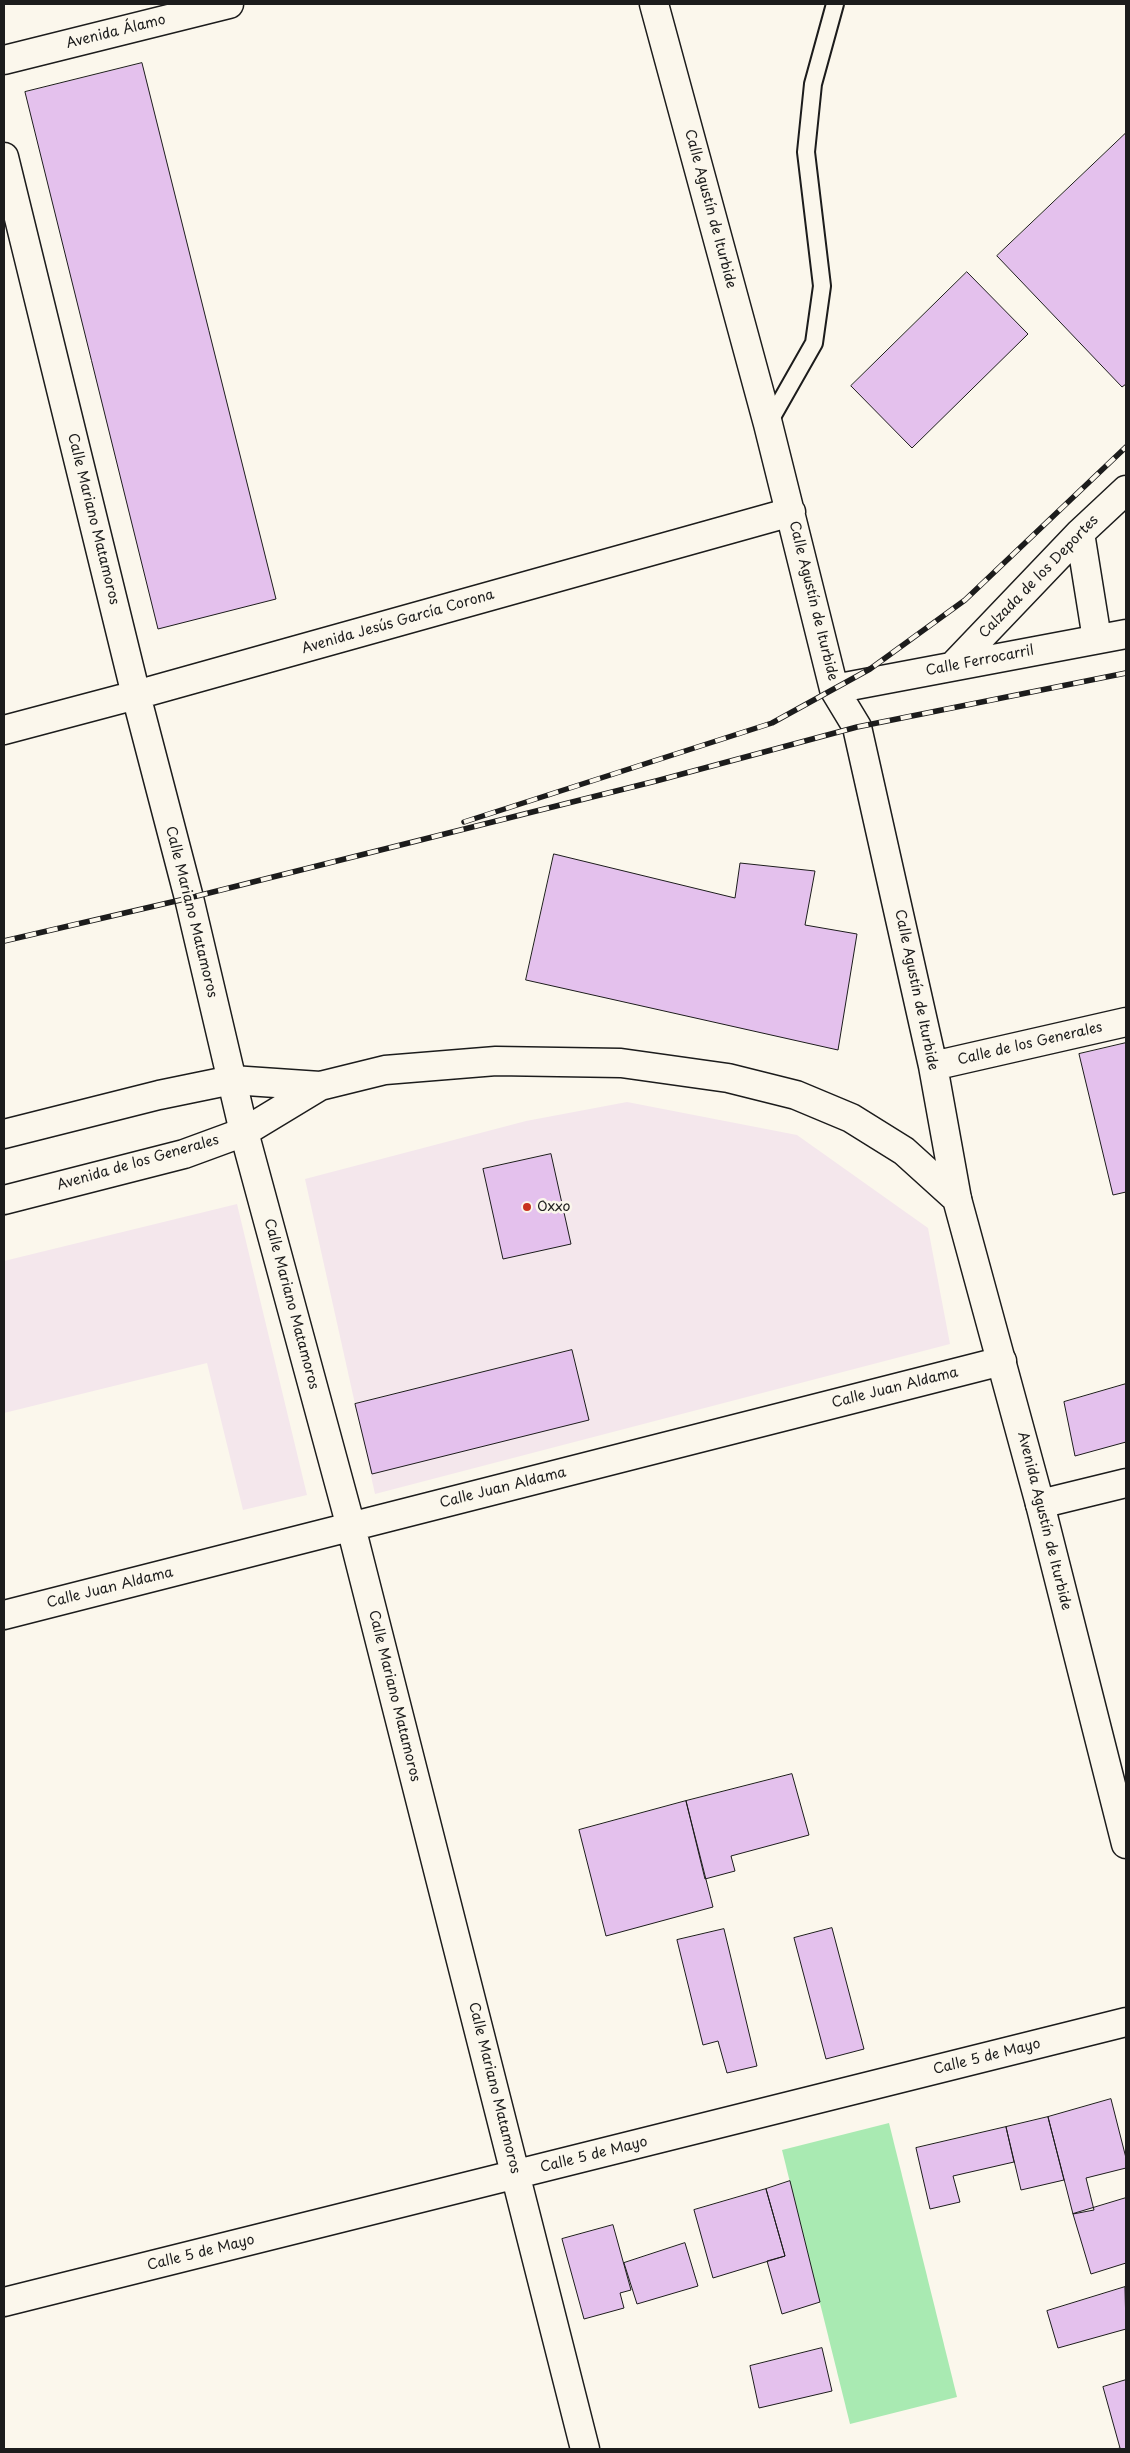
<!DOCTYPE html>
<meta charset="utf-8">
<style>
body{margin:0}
#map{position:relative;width:1130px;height:2453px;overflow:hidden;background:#fbf7ec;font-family:"Playpen Sans",sans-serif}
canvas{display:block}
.frame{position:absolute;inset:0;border:5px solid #1c1c1c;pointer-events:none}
</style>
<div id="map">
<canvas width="1130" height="2453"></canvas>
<div class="frame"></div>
</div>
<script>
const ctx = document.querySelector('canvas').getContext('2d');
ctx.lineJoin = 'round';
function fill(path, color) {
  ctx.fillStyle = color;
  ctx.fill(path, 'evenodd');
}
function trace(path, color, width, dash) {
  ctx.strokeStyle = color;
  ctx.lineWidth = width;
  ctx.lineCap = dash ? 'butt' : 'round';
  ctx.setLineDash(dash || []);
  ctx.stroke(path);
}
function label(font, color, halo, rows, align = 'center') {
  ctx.font = font + ' "Playpen Sans",sans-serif';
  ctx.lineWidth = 5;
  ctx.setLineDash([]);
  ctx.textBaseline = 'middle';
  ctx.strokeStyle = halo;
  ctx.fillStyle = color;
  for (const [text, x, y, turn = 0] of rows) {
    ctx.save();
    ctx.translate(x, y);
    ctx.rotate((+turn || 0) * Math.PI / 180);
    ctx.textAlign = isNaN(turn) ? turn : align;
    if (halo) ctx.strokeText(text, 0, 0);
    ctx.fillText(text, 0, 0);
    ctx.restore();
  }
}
const built = new Path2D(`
 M627 1102 797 1135 928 1228 950 1344 375 1494 305 1179 526 1121Z
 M237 1204 307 1495 243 1510 207 1363 4 1413V1261Z`);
const green = new Path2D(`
 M889 2123 957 2397 850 2424 782 2150Z`);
const building = new Path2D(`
 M142 63 276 599 158 629 25 92Z
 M1126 133V384L1122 387 997 256Z
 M967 272 1028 334 912 448 851 386Z
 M554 854 735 898 740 863 815 871 805 925 857 934 838 1050 526 980Z
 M1126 1043V1192L1113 1195 1079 1054Z
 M551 1154 571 1244 503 1259 483 1169Z
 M572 1350 589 1420 372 1474 355 1404Z
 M1126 1384V1442L1075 1456 1064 1402Z
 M792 1774 809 1835 731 1856 735 1871 705 1879 686 1801Z
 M686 1801 713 1907 606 1936 579 1830Z
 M832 1928 864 2049 826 2059 794 1938Z
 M724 1929 757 2066 727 2073 718 2041 703 2045 677 1940Z
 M1111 2099 1126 2158V2168L1086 2178 1094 2210 1073 2214 1048 2117Z
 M1048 2117 1064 2180 1021 2190 1006 2127Z
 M1006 2127 1014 2162 953 2176 960 2202 930 2209 916 2148Z
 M790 2181 820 2302 782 2314 767 2261 785 2256 766 2189Z
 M766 2189 785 2256 713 2278 694 2210Z
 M1126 2198V2263L1091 2274 1073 2214Z
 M613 2225 631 2290 620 2293 624 2308 584 2319 562 2239Z
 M685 2243 698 2286 637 2304 624 2263Z
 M1125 2287 1126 2329 1058 2348 1047 2311Z
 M822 2348 832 2391 759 2408 750 2366Z
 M1126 2380V2449H1116L1120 2448 1103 2387Z`);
const lane = new Path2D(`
 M768 424 814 343 822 286 806 152 813 84 835 4`);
const street = new Path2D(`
 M654 4 768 424 834 689 857 727 933 1066 957 1199
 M4 60 229 4
 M4 157 136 695 189 898 244 1132 351 1527 585 2449
 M1080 533 1097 639
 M953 666 1080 533 1126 490
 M834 689 1126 634
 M4 730 136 695 791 512
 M933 1066 1126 1022
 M1040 1504 1126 1483
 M4 1615 1002 1361
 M4 2302 1126 2022`);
const secondary = new Path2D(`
 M4 1134 159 1095 232 1080 320 1086
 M4 1200 184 1154 244 1132 320 1086 385 1070 496 1061 621 1063 728 1078 796 1095 851 1118 904 1151 957 1199 1040 1504 1126 1844`);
const rail = new Path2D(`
 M464 822 772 723 870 669 965 600 1126 447
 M4 941 189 898 656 781 857 727 1126 673`);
const markers = [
 [527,1207,5,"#c8321e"]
];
const streetNames = [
 ["Avenida Álamo",116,32,-14],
 ["Calle Agustín de Iturbide",710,209,75],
 ["Calle Mariano Matamoros",93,519,76],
 ["Calzada de los Deportes",1039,577,-46],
 ["Calle Agustín de Iturbide",813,601,76],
 ["Avenida Jesús García Corona",398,622,-16],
 ["Calle Ferrocarril",980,661,-11],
 ["Calle Mariano Matamoros",191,912,76],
 ["Calle Agustín de Iturbide",916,990,78],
 ["Calle de los Generales",1030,1044,-13],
 ["Avenida de los Generales",138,1163,-16],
 ["Calle Mariano Matamoros",291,1304,75],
 ["Calle Juan Aldama",895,1388,-14],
 ["Calle Juan Aldama",503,1488,-14],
 ["Avenida Agustín de Iturbide",1044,1521,76],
 ["Calle Juan Aldama",110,1588,-14],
 ["Calle Mariano Matamoros",394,1696,76],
 ["Calle 5 de Mayo",987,2057,-14],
 ["Calle Mariano Matamoros",494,2088,76],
 ["Calle 5 de Mayo",594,2155,-14],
 ["Calle 5 de Mayo",201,2253,-14]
];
const poiNames = [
 ["Oxxo",537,1207]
];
fill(built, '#f4e7ec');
fill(green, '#a9eab2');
fill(building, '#e4c1ed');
trace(building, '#1c1c1c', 1);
trace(lane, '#1c1c1c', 20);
trace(street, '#1c1c1c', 31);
trace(secondary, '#1c1c1c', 31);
trace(lane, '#fbf7ec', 16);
trace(street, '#fbf7ec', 28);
trace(secondary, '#fbf7ec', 28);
trace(rail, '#1c1c1c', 5.5);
trace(rail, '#fbf7ec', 4, [11]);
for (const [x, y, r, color] of markers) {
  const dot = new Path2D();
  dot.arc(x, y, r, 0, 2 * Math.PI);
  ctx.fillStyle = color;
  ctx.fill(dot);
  trace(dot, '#fbf7ec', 2);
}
label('14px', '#1c1c1c', '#fbf7ec', streetNames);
label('14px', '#1c1c1c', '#fbf7ec', poiNames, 'left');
</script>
